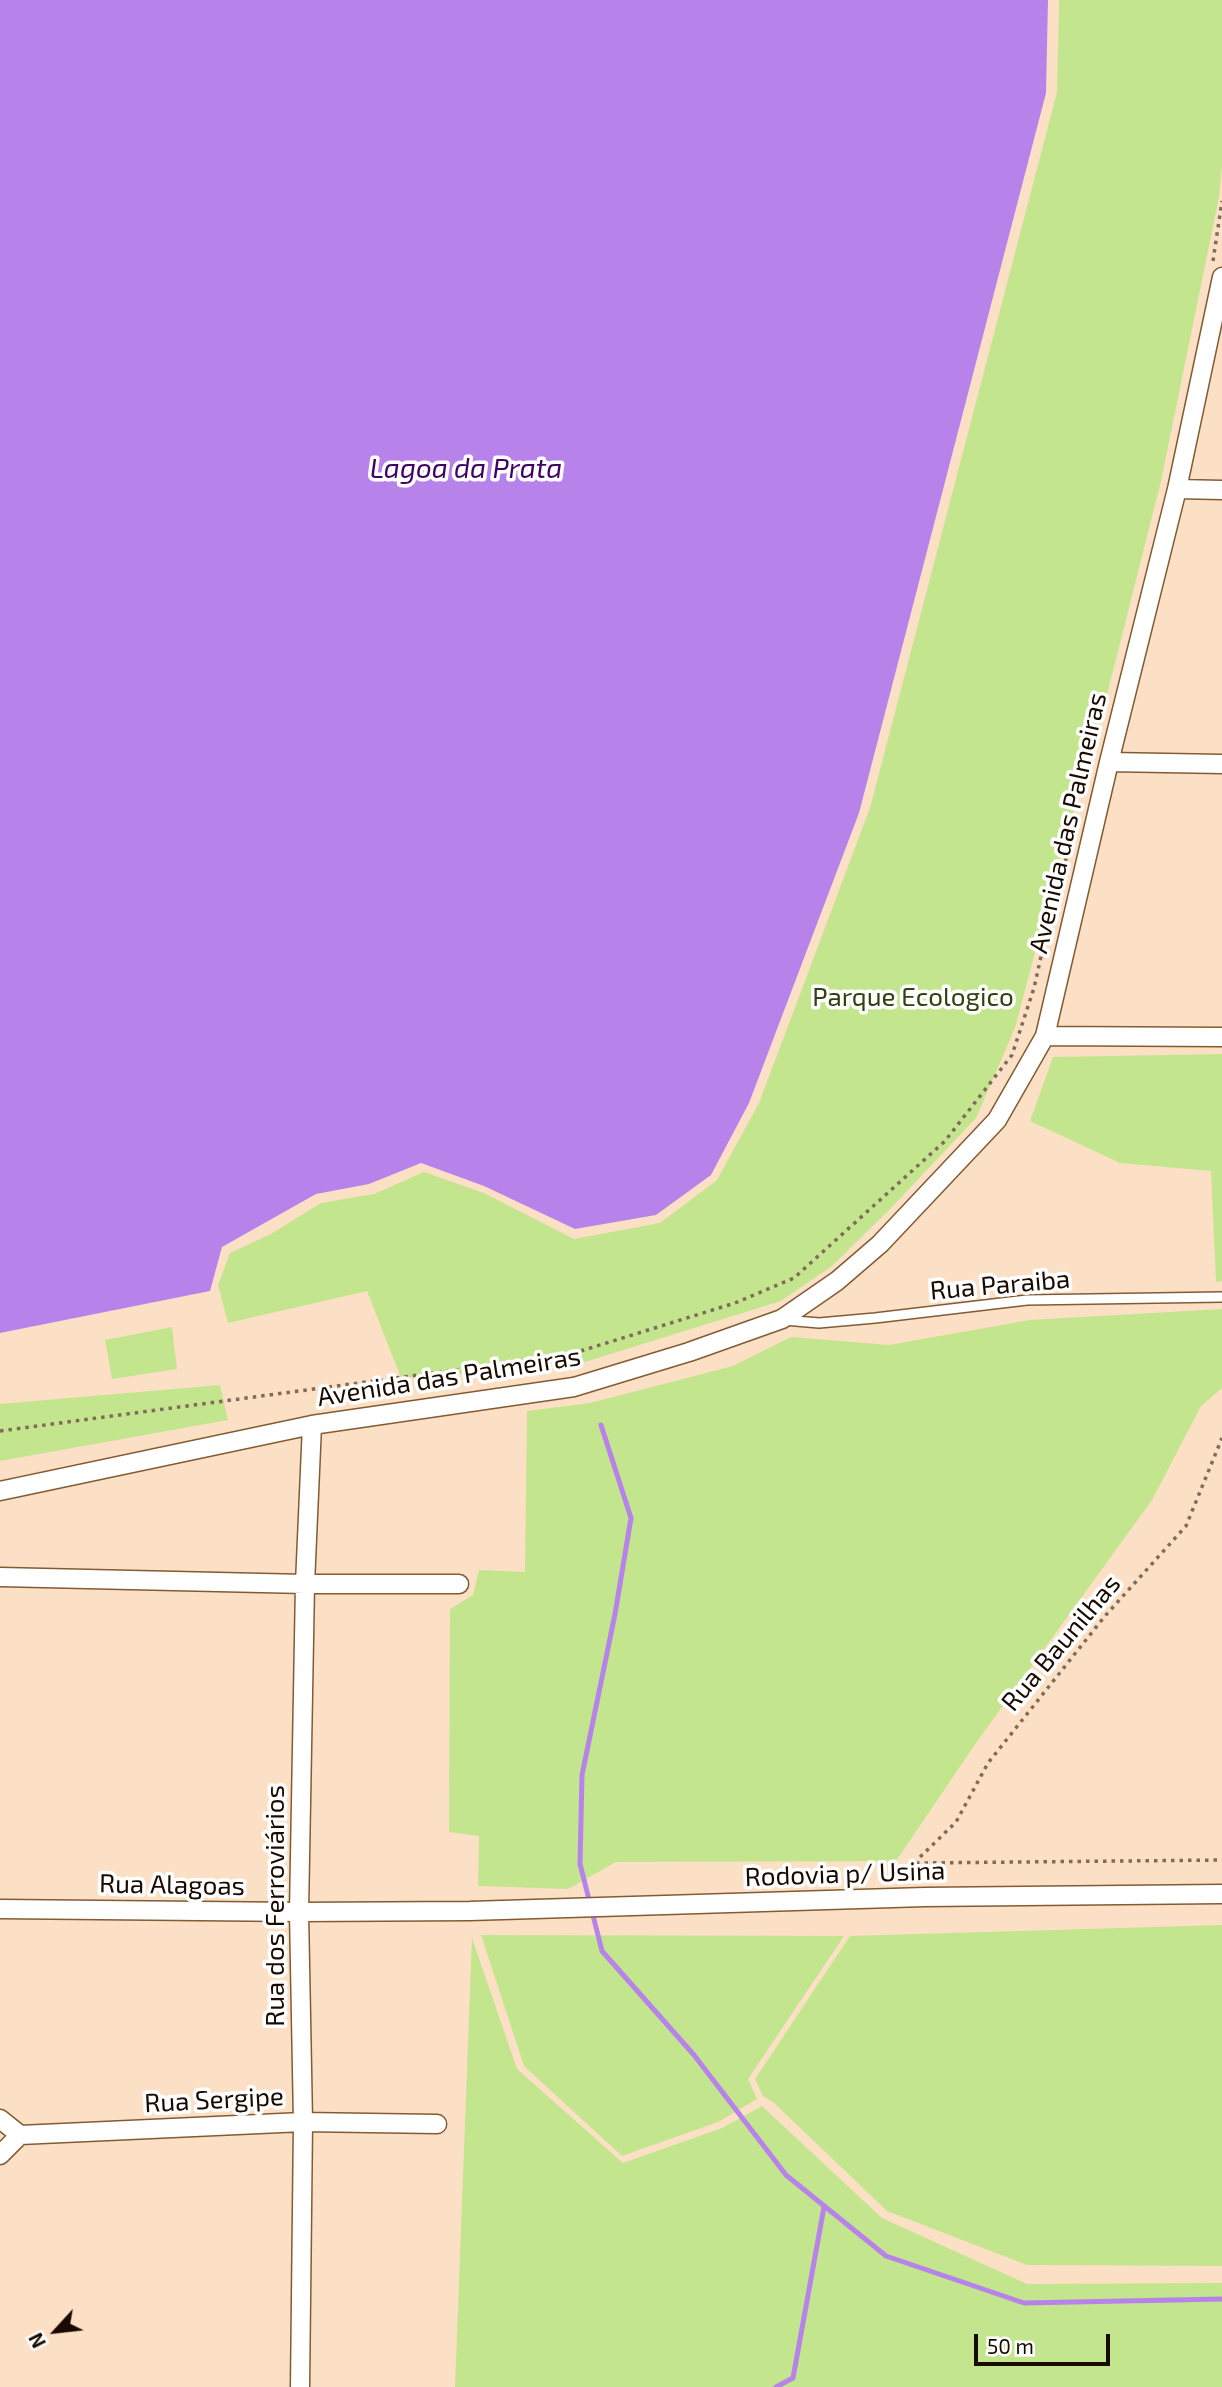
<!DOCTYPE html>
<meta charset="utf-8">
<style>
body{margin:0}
#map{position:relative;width:1222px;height:2387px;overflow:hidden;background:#fce0c6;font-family:"Exo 2",sans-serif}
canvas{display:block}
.north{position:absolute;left:21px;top:2296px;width:70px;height:70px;-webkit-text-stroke:5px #fff;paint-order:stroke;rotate:243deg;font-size:19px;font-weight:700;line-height:28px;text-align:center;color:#190a00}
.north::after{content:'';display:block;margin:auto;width:24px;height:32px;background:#190a00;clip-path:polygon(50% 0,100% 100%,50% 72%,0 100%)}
.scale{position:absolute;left:974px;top:2334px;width:136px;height:32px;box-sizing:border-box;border:4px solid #190a00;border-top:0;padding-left:9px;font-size:21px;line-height:24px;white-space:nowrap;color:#190a00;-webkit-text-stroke:5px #fff;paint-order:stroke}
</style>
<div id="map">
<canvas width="1222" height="2387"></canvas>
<div class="north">N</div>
<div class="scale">50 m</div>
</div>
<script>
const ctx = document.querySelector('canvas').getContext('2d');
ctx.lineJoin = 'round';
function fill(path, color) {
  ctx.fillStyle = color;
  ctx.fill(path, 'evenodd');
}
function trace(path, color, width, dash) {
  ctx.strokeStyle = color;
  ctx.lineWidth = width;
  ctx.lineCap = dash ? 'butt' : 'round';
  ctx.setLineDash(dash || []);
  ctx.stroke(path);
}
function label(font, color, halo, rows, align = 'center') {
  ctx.font = font + ' "Exo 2",sans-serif';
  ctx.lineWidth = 7;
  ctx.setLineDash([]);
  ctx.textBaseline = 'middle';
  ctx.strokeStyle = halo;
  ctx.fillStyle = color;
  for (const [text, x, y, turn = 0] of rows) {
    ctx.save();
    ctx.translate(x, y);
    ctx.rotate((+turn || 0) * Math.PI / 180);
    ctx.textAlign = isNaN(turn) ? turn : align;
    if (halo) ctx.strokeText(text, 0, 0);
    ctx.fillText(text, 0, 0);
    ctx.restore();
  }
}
const green = new Path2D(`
 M1059 0H1222V166L1219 197 1161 481 1091 758 1065 839 1015 1028 976 1118 891 1208 832 1266 781 1301 572 1366 401 1378 367 1291 228 1323 218 1285 230 1253 271 1234 321 1203 374 1194 424 1172 484 1193 574 1239 660 1223 717 1180 759 1103 870 808 1057 92Z
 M1222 1054V1281L1216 1282 1211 1171 1120 1163 1030 1121 1053 1057Z
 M1222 1309V1388L1201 1406 1152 1500 976 1743 896 1861 616 1862 568 1889 478 1886 479 1836 449 1832 450 1609 473 1595 479 1570 525 1572 527 1411 590 1403 733 1366 791 1337 889 1345 1030 1320Z
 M172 1327 177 1369 112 1379 105 1340Z
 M220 1385 228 1420 0 1461V1404Z
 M1222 1925V2266L1027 2265 887 2211 774 2103 763 2096 755 2079 850 1936Z
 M481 1935 844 1936 748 2079 757 2099 718 2122 622 2156 524 2066Z
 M472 1938 517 2069 623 2163 722 2128 762 2106 882 2218 1027 2284 1222 2283V2387H455Z`);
const water = new Path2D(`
 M0 0H1048L1046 93 859 813 749 1103 711 1175 656 1215 575 1229 484 1186 421 1163 369 1184 316 1194 222 1247 210 1291 0 1333Z`);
const stream = new Path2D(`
 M601 1425 631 1518 615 1614 582 1775 580 1864 602 1951 694 2055 786 2175 886 2256 1024 2303 1222 2299
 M776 2387 793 2378 824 2207`);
const path = new Path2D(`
 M1213 261 1222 201
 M0 1431 568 1355 735 1303 794 1278 945 1141 1012 1055 1034 988 1057 885 1067 856
 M914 1863 956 1822 988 1763 1105 1616 1186 1526 1222 1438
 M916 1863 1222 1860`);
const lane = new Path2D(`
 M784 1320 819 1323 875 1318 1027 1300 1222 1297`);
const street = new Path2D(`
 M1177 489 1222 490
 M1109 762 1222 764
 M1045 1036 1222 1037
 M0 1491 312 1425 574 1387 689 1352 782 1319 837 1281 880 1244 997 1120 1045 1036 1109 762 1177 489 1222 277
 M0 1577 305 1584H459
 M0 1909 299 1912 470 1911 925 1897 1222 1894
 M0 2119 20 2135 303 2122 437 2124
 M0 2155 20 2135
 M300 2387 303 2122 299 1912 305 1584 312 1425`);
const streetNames = [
 ["Avenida das Palmeiras",1068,823,-77],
 ["Rua Paraiba",1000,1285,-5],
 ["Avenida das Palmeiras",449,1377,-9],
 ["Rua Baunilhas",1061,1643,-50],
 ["Rodovia p/ Usina",845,1874,-2],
 ["Rua Alagoas",172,1885,1],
 ["Rua dos Ferroviários",275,1906,-90],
 ["Rua Sergipe",214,2100,-3]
];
const parkNames = [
 ["Parque Ecologico",913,997]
];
const waterNames = [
 ["Lagoa da Prata",466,469]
];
fill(green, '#c3e58d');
fill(water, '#b783eb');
trace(stream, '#b783eb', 5);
trace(lane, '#825b32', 12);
trace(street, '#825b32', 21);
trace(path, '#806b5a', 3.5, [3.5, 5]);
trace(lane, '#fff', 9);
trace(street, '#fff', 18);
label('26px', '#190a00', '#fff', streetNames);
label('26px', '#314110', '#fff', parkNames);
label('italic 28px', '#400365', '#fff', waterNames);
</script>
